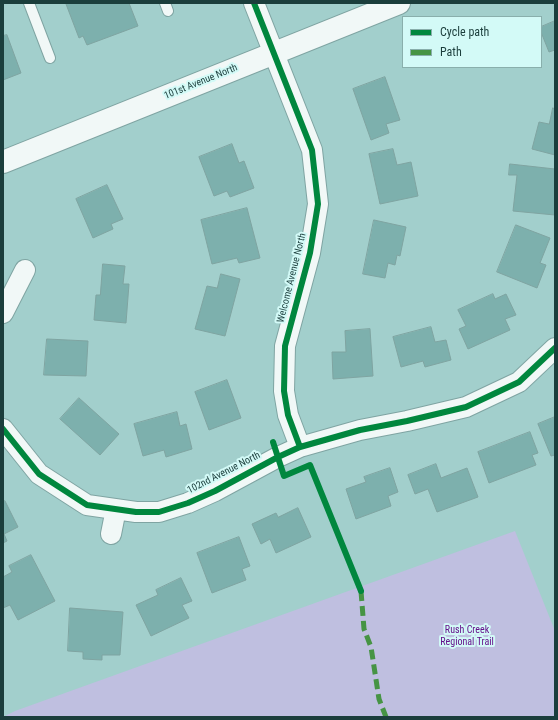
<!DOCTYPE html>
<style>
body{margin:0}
#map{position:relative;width:558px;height:720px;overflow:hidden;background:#a2cfcc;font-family:"Roboto Condensed",sans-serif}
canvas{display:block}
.frame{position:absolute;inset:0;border:4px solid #1b3e3c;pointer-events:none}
.legend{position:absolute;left:402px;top:16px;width:140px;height:52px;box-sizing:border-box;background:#d3faf7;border:1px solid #89afac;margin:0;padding:5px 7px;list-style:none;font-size:12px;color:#1b3e3c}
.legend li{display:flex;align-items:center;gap:8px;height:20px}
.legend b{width:20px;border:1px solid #89afac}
</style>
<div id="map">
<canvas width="558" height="720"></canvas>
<div class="frame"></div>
<ul class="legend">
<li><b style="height:5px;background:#00873e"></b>Cycle path</li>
<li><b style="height:5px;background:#469444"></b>Path</li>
</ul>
</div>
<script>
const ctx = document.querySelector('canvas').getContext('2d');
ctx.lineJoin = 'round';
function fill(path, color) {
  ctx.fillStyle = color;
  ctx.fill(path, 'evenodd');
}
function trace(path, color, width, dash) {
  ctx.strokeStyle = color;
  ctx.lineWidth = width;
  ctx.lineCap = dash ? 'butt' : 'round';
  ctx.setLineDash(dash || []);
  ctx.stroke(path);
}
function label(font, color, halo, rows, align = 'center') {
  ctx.font = font + ' "Roboto Condensed",sans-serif';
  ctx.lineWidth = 4;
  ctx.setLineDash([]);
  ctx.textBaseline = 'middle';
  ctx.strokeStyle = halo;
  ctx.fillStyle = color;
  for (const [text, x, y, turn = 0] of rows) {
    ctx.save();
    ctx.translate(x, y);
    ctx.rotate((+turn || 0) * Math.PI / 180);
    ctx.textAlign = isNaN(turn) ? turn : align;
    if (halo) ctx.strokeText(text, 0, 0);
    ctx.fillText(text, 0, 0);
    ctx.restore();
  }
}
const green = new Path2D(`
 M515 531 555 631V717H3L15 711Z`);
const building = new Path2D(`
 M69 3H129L138 26 87 45 83 36 79 38 66 4Z
 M555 21V50L549 52 541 32V27Z
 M7 35 21 73 3 80V36Z
 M385 77 400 120 386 124 389 133 371 140 353 89Z
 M553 108 555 109V155L532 149 539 122 549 124Z
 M232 144 239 163 244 161 254 188 230 197 227 191 214 196 199 157Z
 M393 149 397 165 411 162 418 196 380 204 369 154Z
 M510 164 555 169V215L513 211 517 175H509Z
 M107 185 123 219 111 224 113 229 93 238 76 199Z
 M247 208 260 258 239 263 237 258 212 264 201 220Z
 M374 220 406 227 400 256 397 255 395 265 388 263 385 278 363 274Z
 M516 225 550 238 540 263 546 265 537 288 497 272Z
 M103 264 125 266 123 284H129L126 323 94 320 96 295H100Z
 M221 274 240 279 225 336 195 329 207 286 217 288Z
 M493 294 495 299 506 294 516 315 505 319 510 330 468 349 459 329 466 326 458 310Z
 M431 327 435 342 446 340 451 360 425 367 423 361 401 367 393 337Z
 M370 329 373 376 333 379 332 352H346L345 331Z
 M47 339 88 341 86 376 44 375Z
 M227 380 241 418 209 430 195 392Z
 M79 398 119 434 100 455 60 419Z
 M177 412 180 426 186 424 192 449 166 457 164 450 143 456 134 424Z
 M555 417V455L551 456 538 424Z
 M530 432 538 453 532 455 536 465 489 483 478 452Z
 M436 464 441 478 467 468 478 497 437 512 428 489 415 494 408 475Z
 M390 468 398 492 388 496 391 506 356 519 346 489 366 482 364 477Z
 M5 501 18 527 4 534 7 541 3 543V502Z
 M298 508 311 537 276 553 270 539 261 544 252 524 276 513 278 517Z
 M239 537 250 566 242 569 246 580 212 593 197 553Z
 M31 555 55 601 18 620 10 605 3 608V577L12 572 9 566Z
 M181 578 192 601 182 605 189 618 151 636 136 605 158 595 156 590Z
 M70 608 123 612 120 655H102V660L83 659V652L68 651Z`);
const lane = new Path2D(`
 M29 3 50 58
 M165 3 168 11`);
const street = new Path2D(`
 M254 3 312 150 318 204 310 253 285 346 284 391 288 415 300 447
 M3 313 25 270
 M3 429 39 474 87 505 136 512H159L188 503 215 491 278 457 300 447 360 430 407 421 466 407 519 382 555 348
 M111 534 116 509`);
const secondary = new Path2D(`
 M3 162 399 3`);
const quiet = new Path2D(`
 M361 591 364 629 371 647 379 699 386 717`);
const cycleway = new Path2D(`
 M254 3 312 150 318 204 310 253 285 346 284 391 288 415 300 447
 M3 429 39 474 87 505 136 512H159L188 503 215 491 278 457 300 447 360 430 407 421 466 407 519 382 555 348
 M273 442 284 476 310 465 361 591`);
const streetNames = [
 ["101st Avenue North",201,82,-22],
 ["Welcome Avenue North",292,278,-76],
 ["102nd Avenue North",224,473,-27]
];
const parkNames = [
 ["Rush Creek",467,630],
 ["Regional Trail",467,642]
];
fill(green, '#bfbfe0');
fill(building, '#7db0ad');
trace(building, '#7fa4a1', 1);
trace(lane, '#7fa4a2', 12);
trace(street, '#7fa4a2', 22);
trace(secondary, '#7fa4a2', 24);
trace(lane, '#f1f8f7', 10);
trace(street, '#f1f8f7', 20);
trace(secondary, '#f1f8f7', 22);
trace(quiet, '#469444', 5, [10, 5]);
trace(cycleway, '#00873e', 6);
label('10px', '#1b3e3c', '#d3faf7', streetNames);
label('10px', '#65118b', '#d3faf7', parkNames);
</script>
